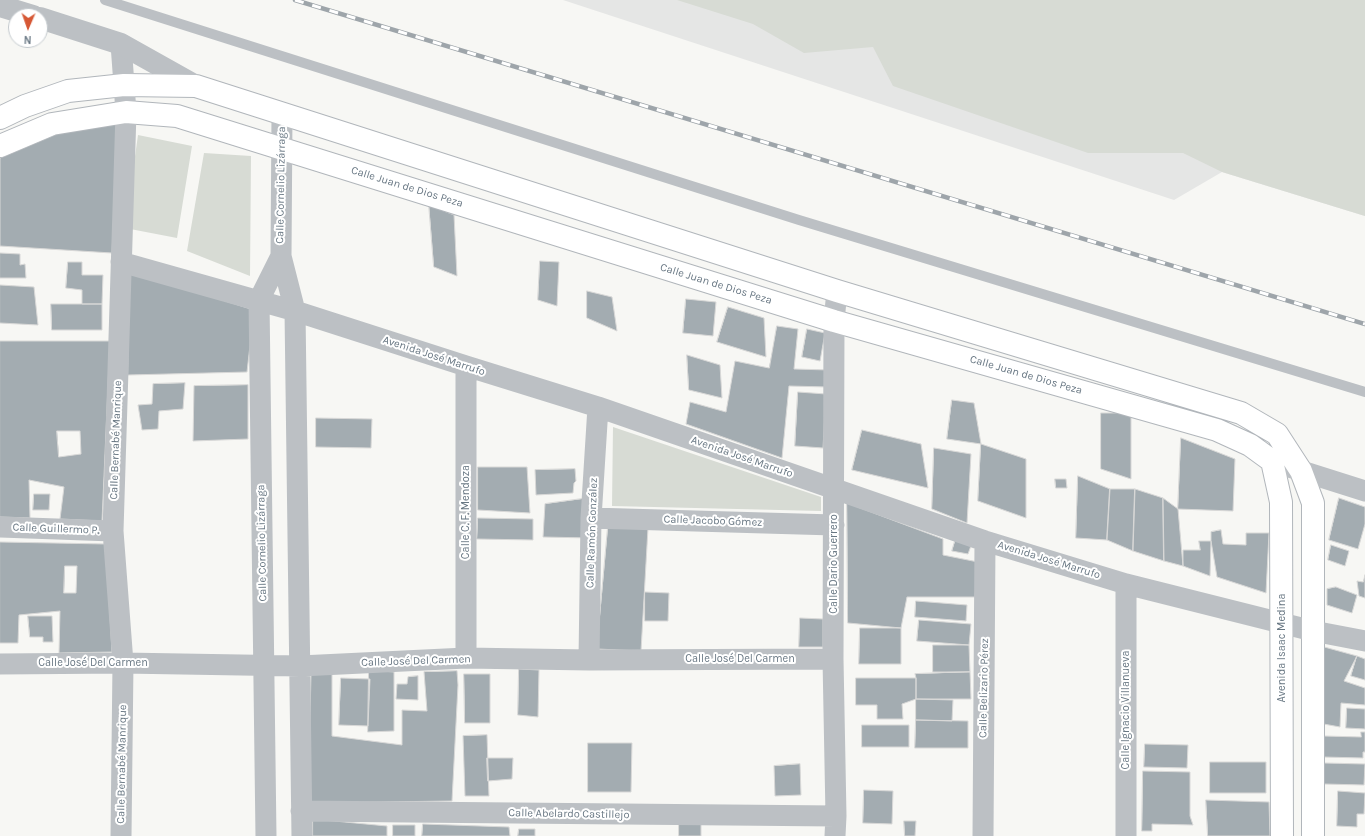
<!DOCTYPE html>
<meta charset="utf-8">
<style>
body{margin:0}
#map{position:relative;width:1365px;height:836px;overflow:hidden;background:#f7f7f4;font-family:Karla,sans-serif}
canvas{display:block}
.north{position:absolute;left:8px;top:8px;width:40px;height:40px;box-sizing:border-box;background:#fff;border:1px solid #c3c9cd;border-radius:50%;rotate:182deg;font-size:11px;font-weight:700;line-height:16px;text-align:center;color:#687783}
.north::after{content:'';display:block;margin:auto;width:14px;height:18px;background:#d65835;clip-path:polygon(50% 0,100% 100%,50% 72%,0 100%)}
</style>
<div id="map">
<canvas width="1365" height="836"></canvas>
<div class="north">N</div>
</div>
<script>
const ctx = document.querySelector('canvas').getContext('2d');
ctx.lineJoin = 'round';
function fill(path, color) {
  ctx.fillStyle = color;
  ctx.fill(path, 'evenodd');
}
function trace(path, color, width, dash) {
  ctx.strokeStyle = color;
  ctx.lineWidth = width;
  ctx.lineCap = dash ? 'butt' : 'round';
  ctx.setLineDash(dash || []);
  ctx.stroke(path);
}
function label(font, color, halo, rows, align = 'center') {
  ctx.font = font + ' Karla,sans-serif';
  ctx.lineWidth = 4;
  ctx.setLineDash([]);
  ctx.textBaseline = 'middle';
  ctx.strokeStyle = halo;
  ctx.fillStyle = color;
  for (const [text, x, y, turn = 0] of rows) {
    ctx.save();
    ctx.translate(x, y);
    ctx.rotate((+turn || 0) * Math.PI / 180);
    ctx.textAlign = isNaN(turn) ? turn : align;
    if (halo) ctx.strokeText(text, 0, 0);
    ctx.fillText(text, 0, 0);
    ctx.restore();
  }
}
const built = new Path2D(`
 M563 0H1365V216L1222 172 1174 200Z`);
const green = new Path2D(`
 M677 0H1365V216L1222 172 1183 153H1088L893 86 873 47 804 53 753 24Z
 M138 135 192 146 177 238 125 228Z
 M204 153 251 156 250 276 187 251Z
 M613 427 821 497V511L612 506Z`);
const building = new Path2D(`
 M118 123 112 253 0 246V158L57 134Z
 M429 205 454 215 457 276 434 267Z
 M0 253 20 254V265L25 264 26 278H0Z
 M540 261 559 262 557 306 538 300Z
 M68 262H82V275H103L102 304H82V290L66 288Z
 M129 271 254 310 247 372 128 375Z
 M0 285 34 287 38 325 0 323Z
 M587 291 612 297 617 331 587 318Z
 M686 299 716 302 713 336 683 333Z
 M51 304H102V330H52Z
 M728 307 764 318 766 357 717 342Z
 M777 326 798 329 794 369 829 370 828 387 789 386 782 458 686 424 690 402 726 412 735 361 769 368Z
 M807 329 825 333 820 361 802 357Z
 M0 341H110L102 521 60 519 64 487 29 480 30 518 0 517Z
 M687 355 720 365 722 398 689 390Z
 M185 383 183 409 159 411 158 429 142 430 138 405 152 404 153 384Z
 M248 385V439L193 441 194 386Z
 M798 392 826 394 823 448 795 446Z
 M952 400 974 403 981 444 947 439Z
 M1101 413H1131V479L1101 469Z
 M316 418 372 419 371 448 316 447Z
 M862 430 921 444 928 488 852 470Z
 M57 431H80L81 454 59 457Z
 M1181 438 1235 459 1233 511 1178 509Z
 M981 444 1026 459V518L978 501Z
 M934 448 971 454 967 523 932 509Z
 M478 467H527L530 513 478 510Z
 M575 469 576 481 574 483 573 493 536 495 535 470Z
 M1078 476 1110 489 1107 540 1076 538Z
 M1055 479H1066L1067 488H1056Z
 M1110 489H1135L1133 551 1107 540Z
 M1135 489 1163 498 1164 561 1133 551Z
 M34 494H50L49 510H33Z
 M589 498 590 538 543 537 545 504Z
 M1163 498 1178 509 1183 566 1164 561Z
 M1339 498 1365 507V524L1358 549 1329 540Z
 M847 503 943 539V555L978 562 975 597H907L901 628 848 623Z
 M478 518 533 519V540L477 539Z
 M608 527 648 528 641 651 597 649Z
 M1221 530 1223 544 1246 545V533H1269L1266 593 1217 577 1211 541V532Z
 M956 538 972 543 968 554 952 551Z
 M1199 541H1211L1210 576 1183 566V550H1200Z
 M0 542 106 544 112 652 59 653 60 611 19 615 18 643H0Z
 M1331 545 1349 551 1345 566 1328 560Z
 M65 566H77L76 593H64Z
 M1365 575V598L1359 596 1357 581 1363 582Z
 M1336 587 1357 595 1352 613 1327 605V589Z
 M645 592 669 593 668 621H645Z
 M916 601 967 605 966 621 915 617Z
 M28 616H52L53 642H43V637H30Z
 M800 618 823 619V647H799Z
 M919 620 971 624 969 645 917 641Z
 M860 628H901V664H859Z
 M933 645H969L970 672H933Z
 M1317 645 1357 656 1344 681 1365 688V705L1341 703 1340 727 1318 723Z
 M1357 656 1365 659V680L1351 676Z
 M519 669 539 670 538 717 518 715Z
 M369 670 394 672V731L368 732Z
 M457 671 458 685 452 801 308 803 311 674 332 673V736L402 745V710L427 711 424 672Z
 M970 672 971 699H916V678L915 674Z
 M464 674H490V723H465Z
 M418 676V700L396 699 397 684H407L408 677Z
 M341 678 370 679 368 726 339 725Z
 M856 678H916V699L902 704 903 719H877V705H856Z
 M916 699 953 700 952 721 916 720Z
 M1347 708 1365 709V729L1346 728Z
 M916 720 968 721V748H915Z
 M862 725H909V747H862Z
 M1361 732H1365V752H1363V758L1323 757 1324 736 1361 737Z
 M487 735 489 796H465L463 736Z
 M588 743H632L631 792H588Z
 M1145 744 1188 745 1187 768 1144 767Z
 M487 758H513L512 779 488 781Z
 M1210 762H1266V793H1210Z
 M1324 763 1365 764 1364 785 1324 784Z
 M800 764 801 795 775 796 774 766Z
 M1143 771 1190 772V816L1193 825 1152 824V831H1142Z
 M864 790 893 791 892 824 863 823Z
 M1338 791 1365 793 1364 814H1357V827L1337 826Z
 M1206 800 1269 802 1270 836H1208Z
 M313 819 387 826V836H313Z
 M904 821H916L915 836H905Z
 M679 822H701V836H679Z
 M423 824 509 827 510 836H422Z
 M393 825H415V836H393Z
 M519 829H535V836H518Z`);
const service = new Path2D(`
 M105 0 799 220 1365 392`);
const minor = new Path2D(`
 M282 114 281 256 295 311 302 836
 M121 262 295 311 466 366 598 407 985 541 1126 584 1313 631 1365 641
 M466 366V658
 M1286 466 1365 491
 M591 518 834 525
 M0 527 113 531
 M589 660 591 518 598 407
 M0 664 123 663 300 666 466 658 589 660 833 659
 M301 811 836 816
 M121 836 123 663 113 531 126 112 121 44
 M266 836 259 300 281 256
 M835 836 836 816 833 659 834 321 837 291
 M983 836 985 541
 M1126 836V584`);
const tertiary = new Path2D(`
 M0 6 33 16
 M40 18 121 44 196 86`);
const secondary = new Path2D(`
 M0 118 25 106 68 91 124 85 196 86 837 291 1241 413 1277 434 1301 471 1313 503V836
 M0 146 52 124 126 112 177 116 834 321 1217 430 1250 445 1272 461 1281 502 1282 836`);
const rail = new Path2D(`
 M295 0 1365 324`);
const streetNames = [
 ["Calle Cornelio Lizárraga",281,185,-89],
 ["Calle Juan de Dios Peza",407,187,17],
 ["Calle Juan de Dios Peza",716,284,17],
 ["Avenida José Marrufo",434,356,18],
 ["Calle Juan de Dios Peza",1026,375,16],
 ["Calle Bernabé Manrique",116,440,-88],
 ["Avenida José Marrufo",742,457,19],
 ["Calle C. F. Mendoza",466,512,-90],
 ["Calle Jacobo Gómez",713,521,2],
 ["Calle Guillermo P.",56,529,2],
 ["Calle Ramón González",592,533,-88],
 ["Calle Cornelio Lizárraga",262,543,-91],
 ["Avenida José Marrufo",1049,560,17],
 ["Calle Dario Guerrero",834,564,-90],
 ["Avenida Isaac Medina",1282,648,-90],
 ["Calle José Del Carmen",740,659],
 ["Calle José Del Carmen",416,661,-2],
 ["Calle José Del Carmen",93,663],
 ["Calle Belizario Pérez",984,688,-89],
 ["Calle Ignacio Villanueva",1126,710,-90],
 ["Calle Bernabé Manrique",122,764,-89],
 ["Calle Abelardo Castillejo",569,814,1]
];
fill(built, '#e5e6e5');
fill(green, '#d7dbd4');
fill(building, '#a3acb1');
trace(building, '#d8d8d7', 1);
trace(secondary, '#b1b6bb', 24);
trace(service, '#bcc0c4', 10);
trace(minor, '#bcc0c4', 21);
trace(tertiary, '#bcc0c4', 22);
trace(secondary, '#fff', 22);
trace(rail, '#9ea5aa', 4.5);
trace(rail, '#fff', 3, [9]);
label('11px', '#687783', '#fff', streetNames);
</script>
